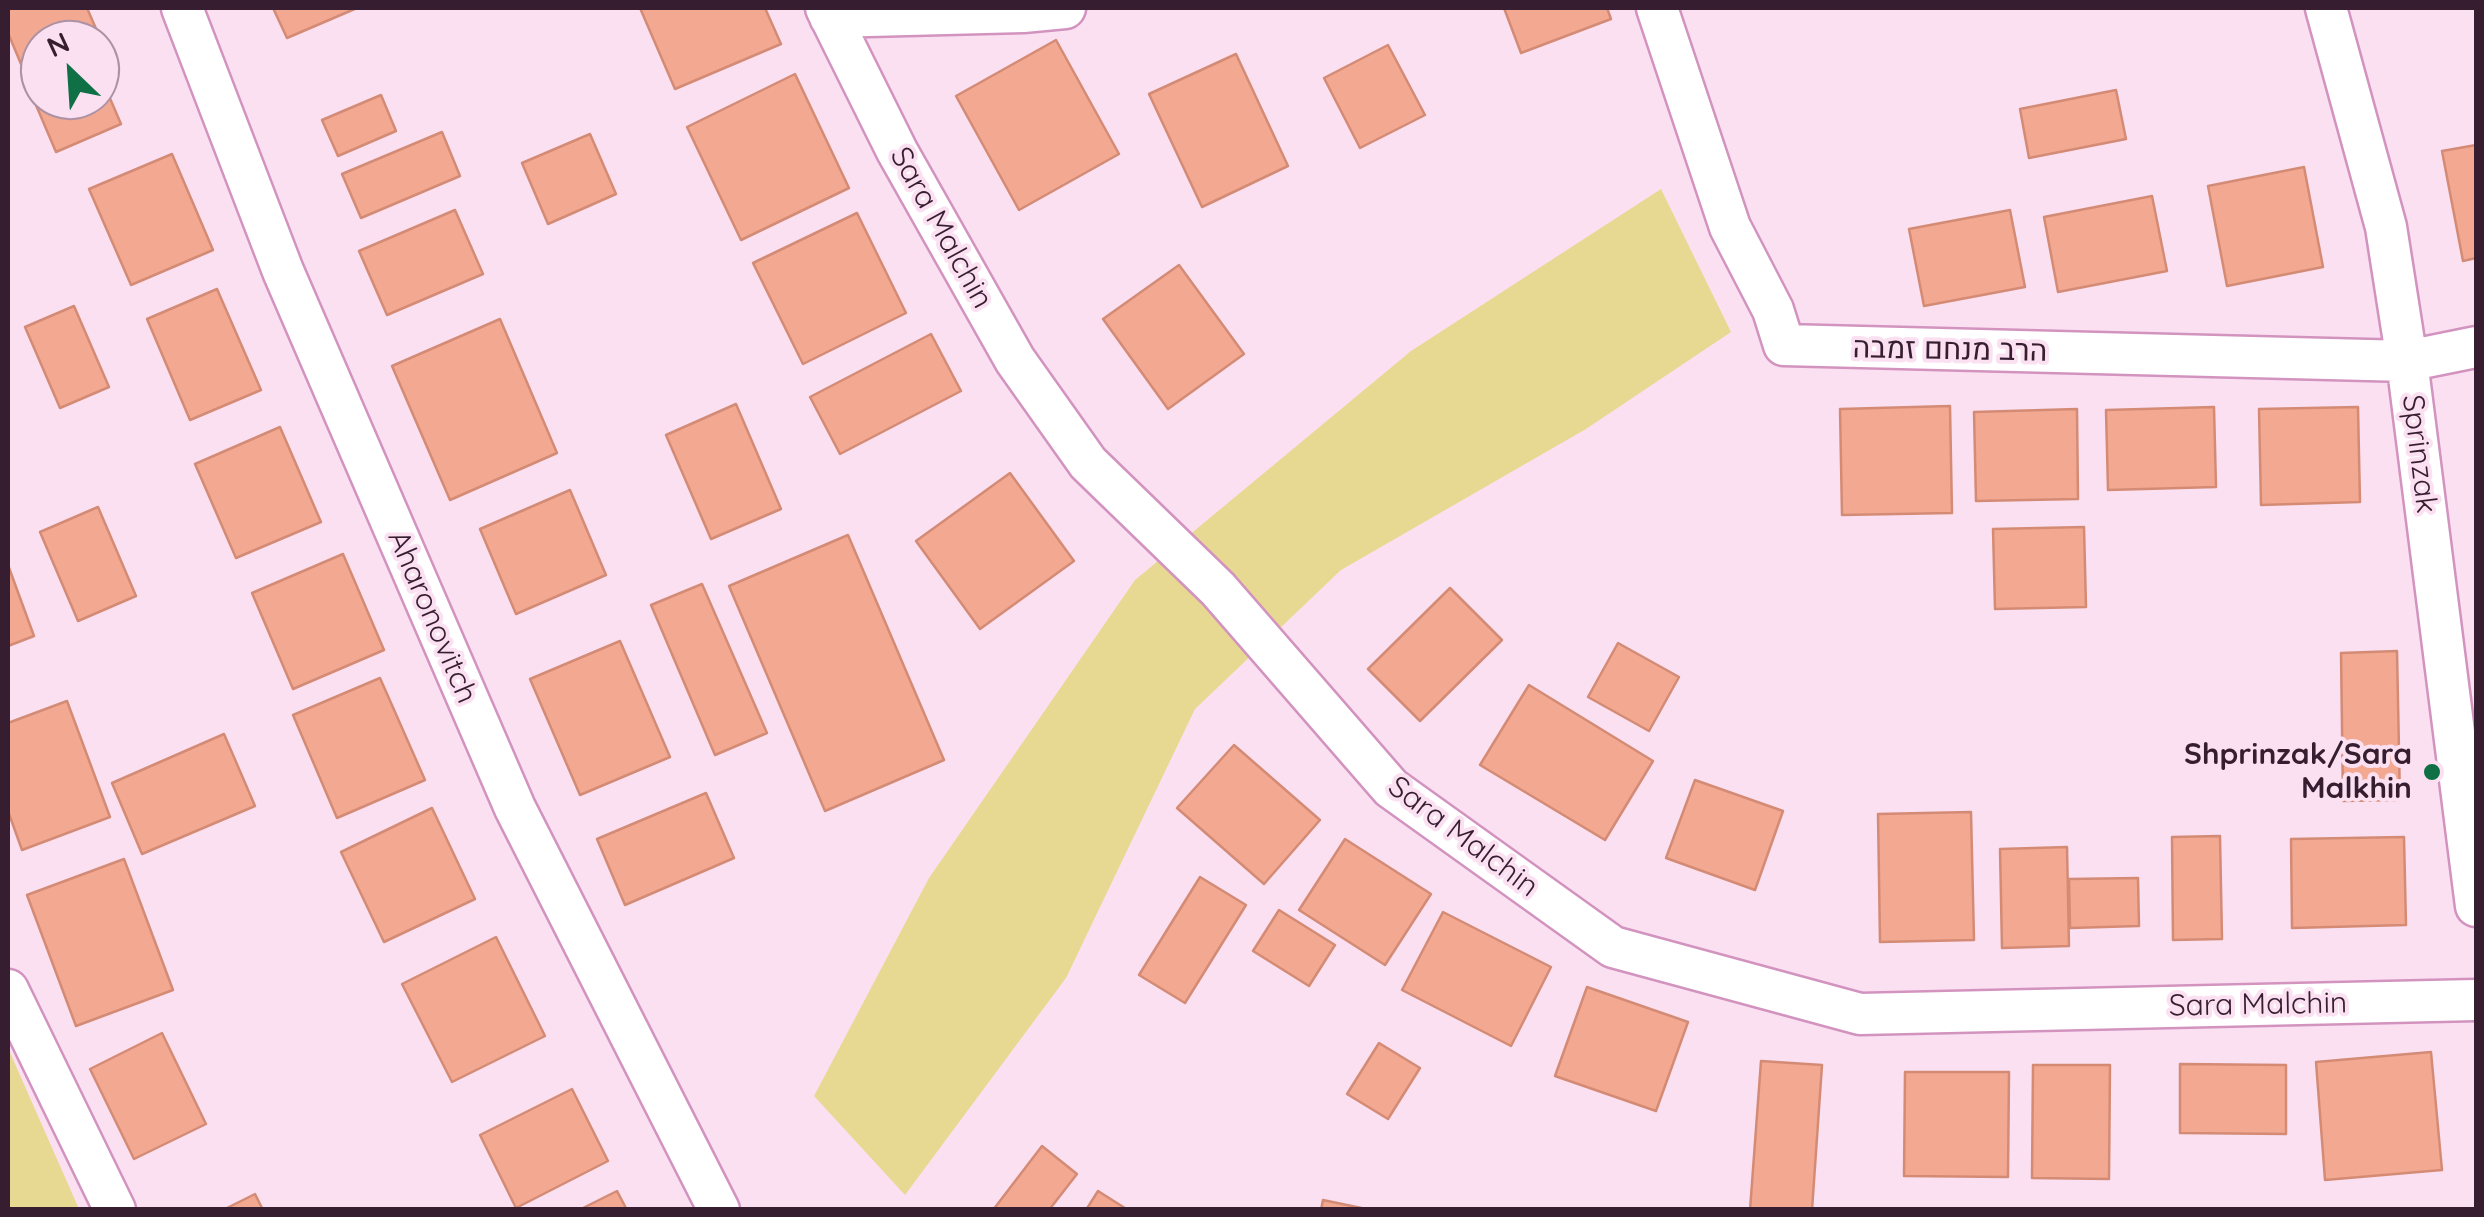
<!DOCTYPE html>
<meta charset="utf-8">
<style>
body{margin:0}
#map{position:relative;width:2484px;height:1217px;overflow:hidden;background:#fbe0f2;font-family:Quicksand,sans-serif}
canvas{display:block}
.frame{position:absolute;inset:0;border:10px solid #361e30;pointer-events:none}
.north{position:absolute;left:20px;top:20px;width:100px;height:100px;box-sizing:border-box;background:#fbe0f2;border:2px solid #ac92a4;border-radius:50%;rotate:335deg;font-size:28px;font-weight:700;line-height:40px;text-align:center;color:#361e30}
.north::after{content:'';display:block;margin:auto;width:35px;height:45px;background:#0f7046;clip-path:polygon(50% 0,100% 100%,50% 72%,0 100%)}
</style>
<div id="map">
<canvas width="2484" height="1217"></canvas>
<div class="frame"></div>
<div class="north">N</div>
</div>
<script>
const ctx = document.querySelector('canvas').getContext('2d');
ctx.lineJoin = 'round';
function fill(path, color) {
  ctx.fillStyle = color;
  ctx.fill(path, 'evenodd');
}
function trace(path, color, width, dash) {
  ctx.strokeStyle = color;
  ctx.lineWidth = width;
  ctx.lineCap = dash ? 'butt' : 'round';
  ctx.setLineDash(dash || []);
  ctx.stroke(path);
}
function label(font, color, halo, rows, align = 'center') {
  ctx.font = font + ' Quicksand,Heebo,sans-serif';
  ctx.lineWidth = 8;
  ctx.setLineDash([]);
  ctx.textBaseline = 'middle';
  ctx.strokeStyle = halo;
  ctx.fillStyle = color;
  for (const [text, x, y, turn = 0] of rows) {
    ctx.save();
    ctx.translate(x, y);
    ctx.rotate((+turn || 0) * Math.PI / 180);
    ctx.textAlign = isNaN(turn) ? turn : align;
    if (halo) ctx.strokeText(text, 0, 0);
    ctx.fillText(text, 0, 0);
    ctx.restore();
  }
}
const green = new Path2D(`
 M1661 189 1731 332 1586 429 1341 570 1195 709 1066 978 905 1195 814 1096 929 878 1135 580 1411 351Z
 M8 1048 79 1209H8Z`);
const building = new Path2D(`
 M8 8H87L97 31 76 40H40V55L21 64 8 33Z
 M273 8H357L287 38Z
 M640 8H765L781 44 675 89Z
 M1504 8H1607L1611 19 1521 53Z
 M1056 40 1119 154 1019 210 956 96Z
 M1388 45 1425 115 1360 148 1324 78Z
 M1236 54 1288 166 1202 207 1149 94Z
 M795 74 849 188 741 240 687 127Z
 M100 75 121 124 56 152 27 84 40 78V100H100Z
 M2116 90 2126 139 2029 158 2020 109Z
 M381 95 396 131 338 156 322 120Z
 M442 132 460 176 361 218 342 174Z
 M590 134 616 194 548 224 522 163Z
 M2476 145V258L2463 261 2442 151Z
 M172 154 213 250 131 285 89 189Z
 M2304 167 2323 267 2227 286 2208 186Z
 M2152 196 2167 271 2058 292 2044 217Z
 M455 210 483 274 387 315 359 251Z
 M2010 210 2025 287 1924 306 1909 229Z
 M857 213 906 313 803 364 753 263Z
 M1179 265 1244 354 1168 409 1103 319Z
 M217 289 261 390 190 420 147 319Z
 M74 306 109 387 60 408 25 327Z
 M500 319 557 453 450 500 392 366Z
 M931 334 961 391 840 454 810 397Z
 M736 404 781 509 711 539 666 435Z
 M1950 406 1952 513 1842 515 1840 409Z
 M2214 407 2216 487 2108 490 2106 410Z
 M2358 407 2360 502 2261 505 2259 409Z
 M2077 409 2078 499 1976 501 1974 412Z
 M280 427 321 522 236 558 195 464Z
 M1010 473 1074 561 980 629 916 541Z
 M570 490 606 575 516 614 480 529Z
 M98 507 136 596 78 621 40 532Z
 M2084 527 2086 607 1995 609 1993 529Z
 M848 535 944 760 825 811 729 586Z
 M343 554 384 650 293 689 252 593Z
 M8 565 34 636 8 646Z
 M702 584 767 733 715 755 651 605Z
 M1450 588 1502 640 1420 721 1368 669Z
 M620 641 670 757 580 795 530 679Z
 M1618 643 1679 677 1649 731 1588 697Z
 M2397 651 2400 800 2343 801 2341 653Z
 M380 678 425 780 337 818 293 715Z
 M1529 685 1653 761 1605 840 1480 765Z
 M67 701 110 817 22 850 8 811V723Z
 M224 734 255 806 142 854 112 783Z
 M1234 745 1320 820 1264 884 1177 808Z
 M1695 780 1783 811 1755 890 1666 858Z
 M706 793 734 858 625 905 597 839Z
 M432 808 475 899 384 942 341 852Z
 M1971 812 1974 940 1880 942 1878 814Z
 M2220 836 2222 939 2173 940 2172 837Z
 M2404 837 2406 925 2292 928 2291 839Z
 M1345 839 1431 894 1385 965 1299 910Z
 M2067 847 2069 946 2002 948 2000 849Z
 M124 859 173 990 76 1026 27 895Z
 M1200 877 1246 905 1185 1003 1139 975Z
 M2138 878 2139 926 2070 928 2069 879Z
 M1279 910 1335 945 1309 986 1253 951Z
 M1443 912 1551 967 1511 1046 1402 990Z
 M496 937 545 1036 452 1082 402 984Z
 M1587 987 1688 1022 1656 1111 1555 1076Z
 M162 1033 206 1124 134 1159 90 1069Z
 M1379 1043 1420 1068 1388 1119 1347 1094Z
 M2431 1052 2442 1170 2325 1180 2316 1062Z
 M1761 1061 1822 1065 1812 1210H1750Z
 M2180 1064 2286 1065V1134L2180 1133Z
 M2033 1065H2110L2109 1179 2032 1178Z
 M1905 1072H2009L2008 1177 1904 1176Z
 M572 1089 608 1161 516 1208 480 1135Z
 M1042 1146 1077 1174 1049 1210H993Z
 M617 1191 627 1210H579Z
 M1098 1191 1128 1210H1086Z
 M255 1194 263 1210H223Z
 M1323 1200 1371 1210H1321Z`);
const minor = new Path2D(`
 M182 8 283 271 515 808 719 1210
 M826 8 897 151 1015 360 1088 463 1218 589 1391 788 1613 947 1860 1014 2476 1000
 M1657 8 1730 227 1773 310 1784 345 2407 361 2476 347
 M2326 8 2386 227 2407 361 2476 906
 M830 17 1023 12 1065 8
 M8 990 115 1210`);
const markers = [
 [2432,772,10,"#0f7046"]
];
const streetNames = [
 ["Sara Malchin",941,228,61],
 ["הרב מנחם זמבה",1950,350,1],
 ["Sprinzak",2419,454,83],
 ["Aharonovitch",432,617,67],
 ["Sara Malchin",1463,837,37],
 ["Sara Malchin",2258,1005,-1]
];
const poiNames = [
 ["Shprinzak/Sara",2412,755],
 ["Malkhin",2412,789]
];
fill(green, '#e8d992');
fill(building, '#f3a891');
trace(building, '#d48b75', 2.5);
trace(minor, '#d293bf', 45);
trace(minor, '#fff', 40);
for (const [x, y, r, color] of markers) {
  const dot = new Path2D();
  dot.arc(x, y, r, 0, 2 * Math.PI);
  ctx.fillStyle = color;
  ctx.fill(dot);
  trace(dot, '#fbe0f2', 4);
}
label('30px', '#361e30', '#fbe0f2', streetNames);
label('bold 30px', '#361e30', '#fbe0f2', poiNames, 'right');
</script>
